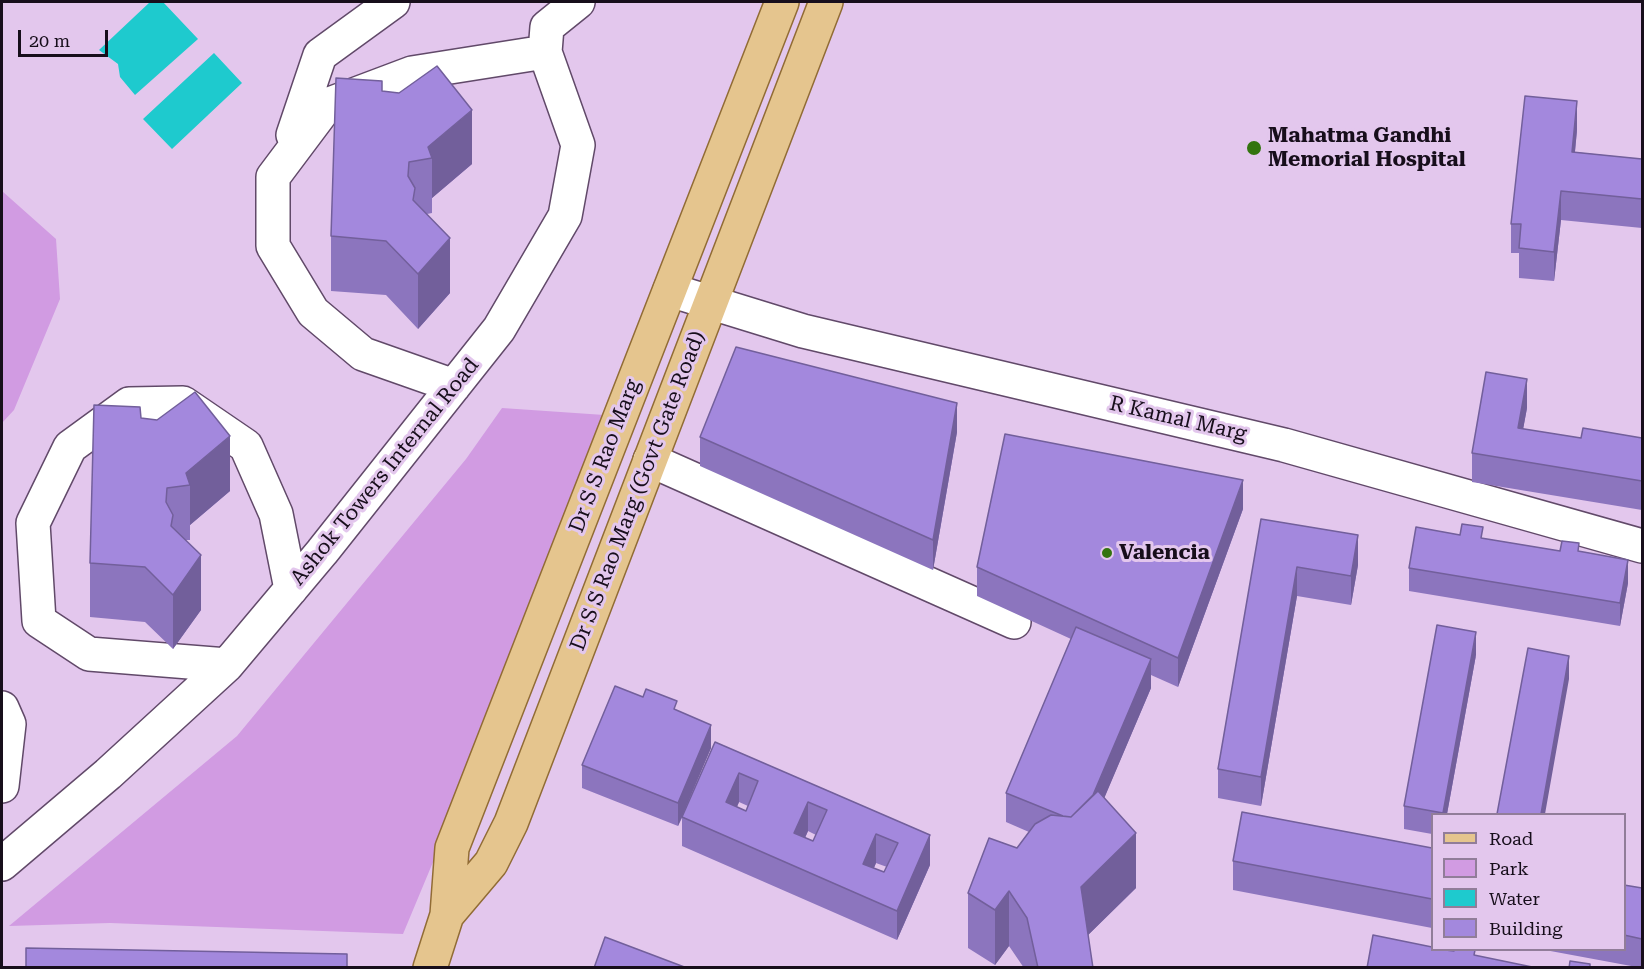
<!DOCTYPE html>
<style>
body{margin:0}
#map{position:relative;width:1644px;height:969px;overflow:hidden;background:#e3c7ed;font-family:"Roboto Serif",serif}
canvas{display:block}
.frame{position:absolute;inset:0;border:3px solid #170e1b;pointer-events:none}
.legend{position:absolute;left:1431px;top:813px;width:195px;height:138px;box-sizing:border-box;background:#e3c7ed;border:2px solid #917d99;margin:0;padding:8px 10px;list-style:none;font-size:18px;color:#170e1b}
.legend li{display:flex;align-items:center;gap:12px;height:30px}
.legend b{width:30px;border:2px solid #917d99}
.scale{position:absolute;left:18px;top:30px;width:90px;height:27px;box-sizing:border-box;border:3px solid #170e1b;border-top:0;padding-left:8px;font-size:18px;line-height:21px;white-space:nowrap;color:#170e1b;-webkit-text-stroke:4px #e3c7ed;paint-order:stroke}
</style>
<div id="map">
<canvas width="1644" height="969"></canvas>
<div class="frame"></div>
<ul class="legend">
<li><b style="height:8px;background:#e5c58e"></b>Road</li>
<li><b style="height:16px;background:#d19be2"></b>Park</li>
<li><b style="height:16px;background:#1ecace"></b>Water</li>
<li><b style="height:16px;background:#a388dd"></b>Building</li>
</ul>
<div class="scale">20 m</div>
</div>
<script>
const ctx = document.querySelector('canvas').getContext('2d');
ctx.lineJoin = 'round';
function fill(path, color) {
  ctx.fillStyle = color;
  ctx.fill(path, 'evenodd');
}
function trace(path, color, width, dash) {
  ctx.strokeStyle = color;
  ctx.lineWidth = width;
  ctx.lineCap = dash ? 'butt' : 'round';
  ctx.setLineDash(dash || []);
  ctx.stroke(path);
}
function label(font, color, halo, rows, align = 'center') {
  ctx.font = font + ' "Roboto Serif",serif';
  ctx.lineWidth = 6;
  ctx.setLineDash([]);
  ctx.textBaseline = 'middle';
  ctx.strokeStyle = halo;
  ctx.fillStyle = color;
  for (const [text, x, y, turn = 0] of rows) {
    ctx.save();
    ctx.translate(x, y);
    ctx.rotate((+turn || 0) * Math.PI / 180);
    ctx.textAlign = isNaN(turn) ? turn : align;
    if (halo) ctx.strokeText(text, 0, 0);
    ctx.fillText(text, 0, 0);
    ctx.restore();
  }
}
const green = new Path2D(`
 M2 191 56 239 60 299 14 410 2 423Z
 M502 408 619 416 403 934 110 923 9 926 237 736 466 459Z`);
const water = new Path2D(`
 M150 2H163L198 39 135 95 120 77 118 64 99 50Z
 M214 53 242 83 172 149 143 119Z`);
const minor = new Path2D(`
 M293 135 320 55 393 2
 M670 290 803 331 1284 445 1642 546
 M454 386 363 354 313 312 273 246V177L327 105 412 73 545 52
 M650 460 1014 622
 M227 665 89 654 39 621 33 523 70 447 129 404 183 403 246 446 276 514 291 589
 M2 708 9 724 2 786
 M2 864 108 774 227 665 322 552 499 329 565 216 578 145 545 52 547 27 578 2`);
const major = new Path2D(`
 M447 915 452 848 782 2
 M430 968 447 915 491 863 511 823 826 2`);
const wall = new Path2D(`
 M382 91 472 164 432 198V213L427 214 450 293 418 329 386 295 331 291V236Z
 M1577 130 1575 152 1642 159V228L1561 220 1554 281 1519 278V253H1511V224Z
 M1527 408 1523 429 1581 438H1642V510L1472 482V453Z
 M141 418 230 491 190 525V540H186L201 610 173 649 145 622 90 617V563Z
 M957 432 933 570 700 466V437Z
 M1243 509 1178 687 1151 675V688L1104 798 1136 888 1088 935 1093 968H1024L1009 946 995 965 968 948V893L1017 848 1029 832 1006 822V793L1071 639 977 596V567Z
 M1261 519 1358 565 1351 605 1297 596 1261 806 1218 798V769Z
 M1483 539 1560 551 1579 552 1628 583 1620 626 1409 591V568Z
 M1476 655 1447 814H1432V834L1404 829V806Z
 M677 711 711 748 684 811 715 742 930 835V865L897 940 682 846V818L678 826 582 788V765ZM739 802 748 806 746 811 737 807ZM808 831 816 835 813 841 805 838ZM876 863 887 867 884 872 874 868Z
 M1432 848V928L1233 890V861Z
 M1624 885 1642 888V968L1545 950H1624Z`);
const shadedWall = new Path2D(`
 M1577 101V130L1572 181V152Z
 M472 110V164L432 198V158L428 147Z
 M1561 191V220L1554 281V252Z
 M450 238V293L418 329V274Z
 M1527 379V408L1518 457V428Z
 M957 403V432L933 570V540Z
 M230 436V491L190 525V485L186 473Z
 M1243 480V509L1178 687V658Z
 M1358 535V565L1351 605V576Z
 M201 555V610L173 649V595Z
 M1628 560V583L1620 626V603Z
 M1297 567V596L1261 806V777Z
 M1476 632V655L1447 814H1443Z
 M1569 656V679L1545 814H1541Z
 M1151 659V688L1081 853V824Z
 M711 725V748L678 826V803Z
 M739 773V802L726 831V802Z
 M808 802V831L794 862V833Z
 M1136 833V888L1081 942V887Z
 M876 834V863L863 893V864Z
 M930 835V865L897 940V911Z
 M1009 891V946L995 965V910Z`);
const building = new Path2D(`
 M437 66 472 110 428 147 432 158 409 162 408 176 415 188 413 200 450 238 418 274 386 241 331 236 336 78 382 81V91L399 93Z
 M1525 96 1577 101 1572 152 1642 159V199L1561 191 1554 252 1519 248 1521 224H1511Z
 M736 347 957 403 933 540 700 437Z
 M1486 372 1527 379 1518 428 1581 438 1583 428 1642 438V481L1472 453Z
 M195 392 230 436 186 473 190 485 167 488 166 502 173 515 171 526 201 555 173 595 145 567 90 563 94 405 140 407 141 418 157 420Z
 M1005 434 1243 480 1178 658 977 567Z
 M1261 519 1358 535 1351 576 1297 567 1261 777 1218 769Z
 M1462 524 1483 527 1481 538 1560 551 1562 541 1579 543 1578 551 1628 560 1620 603 1409 568 1416 527 1460 535Z
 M1437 625 1476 632 1443 813 1404 806Z
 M1076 627 1151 659 1093 795 1071 817 1063 816 1006 793Z
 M1528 648 1569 656 1541 814H1497Z
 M615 686 643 697 646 689 677 701 674 709 711 725 678 803 582 765Z
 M715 742 930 835 897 911 682 817ZM739 773 758 781 746 811 726 802ZM808 802 827 810 813 841 794 833ZM876 834 898 843 884 872 863 864Z
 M1098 791 1136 833 1081 887 1093 968H1038L1027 918 1009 891 995 910 968 893 989 838 1017 848 1035 824 1051 815 1071 817Z
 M1242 812 1432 848V899L1233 861Z
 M1624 885 1642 888V939L1624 935Z
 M1373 935 1432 947V950H1445L1454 951V950H1475L1474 955 1537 968H1367Z
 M605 937 687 968H594Z
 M26 948 347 954V968H26Z
 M1570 961 1590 964V968H1569Z`);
const markers = [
 [1254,148,8,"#33740f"],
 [1107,553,6,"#33740f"]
];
const poiNames = [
 ["Mahatma Gandhi",1268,136],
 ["Memorial Hospital",1268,160],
 ["Valencia",1119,553]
];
const streetNames = [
 ["R Kamal Marg",1178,419,13],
 ["Dr S S Rao Marg",605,456,-69],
 ["Ashok Towers Internal Road",385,472,-51],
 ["Dr S S Rao Marg (Govt Gate Road)",638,491,-69]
];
fill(green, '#d19be2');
fill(water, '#1ecace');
trace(minor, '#614969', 36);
trace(major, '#916c35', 36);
trace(minor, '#fff', 33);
trace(major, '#e5c58e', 33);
fill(wall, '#8c75be');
fill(shadedWall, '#725f9b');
fill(building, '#a388dd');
trace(building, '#725f9b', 1.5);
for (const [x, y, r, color] of markers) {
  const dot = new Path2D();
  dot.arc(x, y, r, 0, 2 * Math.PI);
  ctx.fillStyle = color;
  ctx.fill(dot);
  trace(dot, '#e3c7ed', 2);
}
label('bold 21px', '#170e1b', '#e3c7ed', poiNames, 'left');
label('21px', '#170e1b', '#e3c7ed', streetNames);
</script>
